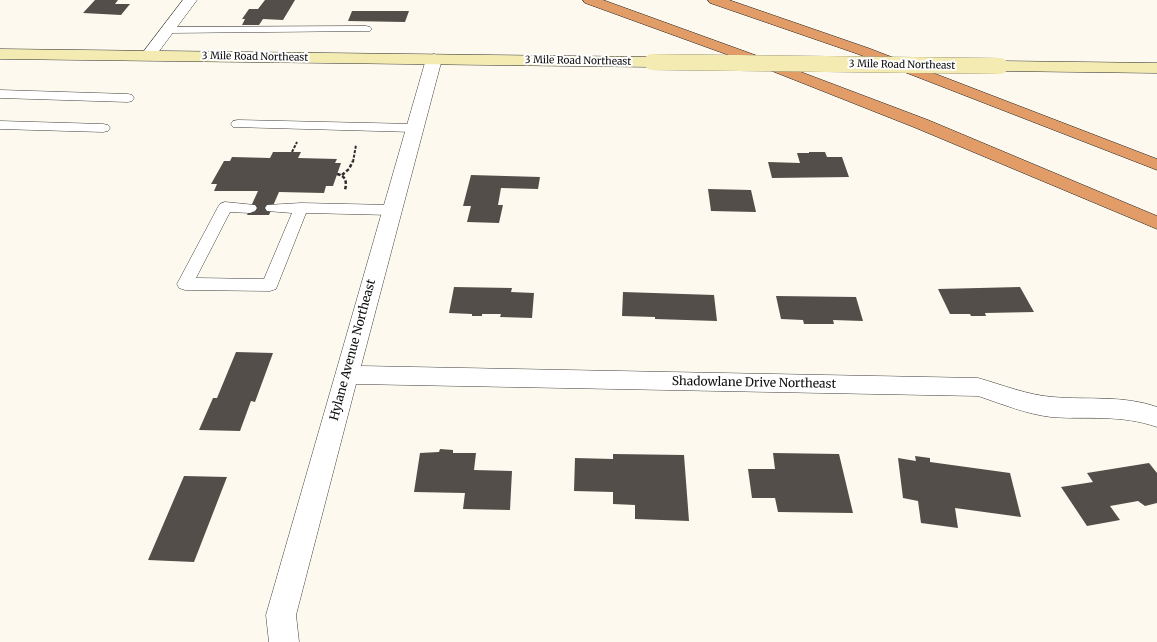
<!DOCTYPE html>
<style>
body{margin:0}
canvas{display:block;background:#fdf9ee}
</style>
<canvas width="1157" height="642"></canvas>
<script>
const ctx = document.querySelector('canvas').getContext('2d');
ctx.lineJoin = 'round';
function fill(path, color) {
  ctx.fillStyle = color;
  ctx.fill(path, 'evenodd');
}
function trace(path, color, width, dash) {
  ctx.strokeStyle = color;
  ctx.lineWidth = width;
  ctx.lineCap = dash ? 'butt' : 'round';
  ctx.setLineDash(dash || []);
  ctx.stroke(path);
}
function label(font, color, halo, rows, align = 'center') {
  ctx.font = font + ' Merriweather,serif';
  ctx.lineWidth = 4;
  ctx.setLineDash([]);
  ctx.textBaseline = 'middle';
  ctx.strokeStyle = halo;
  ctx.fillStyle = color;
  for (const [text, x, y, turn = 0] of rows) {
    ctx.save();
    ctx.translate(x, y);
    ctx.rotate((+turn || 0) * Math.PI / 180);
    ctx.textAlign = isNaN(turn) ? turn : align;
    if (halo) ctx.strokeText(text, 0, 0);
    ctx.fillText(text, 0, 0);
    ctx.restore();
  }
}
const building = new Path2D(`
 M95 0H118L115 4H130L121 15 83 13Z
 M265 0H295L283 20 263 19 259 25H242L245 19H242L249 9H258Z
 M352 11H409L405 22 348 21Z
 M273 152H301L298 158 337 159 335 163H341L333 186H326L324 193 279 192 269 215H247L258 191H214L217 184H211L224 161H230L232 157 270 158Z
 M809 152H825L827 157H842L849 177 772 178 768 162 800 163 797 153H809Z
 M471 175 540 177 538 189 501 188 498 205H503L499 223 467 222 471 206H463Z
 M708 189 751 190 756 212 711 211Z
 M454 287 512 288 511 292 534 293 532 318 500 317 501 314H482V316H472V314L449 313Z
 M1020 287 1034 312 985 313 986 316H971L970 314H950L938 289Z
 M623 292 714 295 717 321 655 319V317L622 316Z
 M776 296 856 297 863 321 833 320 834 324H804L803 320 781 319Z
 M236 352 273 353 255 402 251 401 240 431 199 430 213 398H217Z
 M440 449 453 450V453H476L474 470 512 471 510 510 463 509 465 493 414 492 420 453 439 452Z
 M773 453 839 454 853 513 778 512 775 498H752L748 469H775Z
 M613 454 684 455 689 521 635 519V505L613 504V492L574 491 575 458 613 459Z
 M915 456 930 458V462L1010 473 1021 517 955 508 958 528 921 523 918 501 903 498 898 458 916 461Z
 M1149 463 1157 473V503L1145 506 1138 501 1110 506 1120 520 1087 526 1061 487 1093 482 1087 473Z
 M184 476 227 477 194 562 148 560Z`);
const pathFar1 = new Path2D(`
 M292 152 297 142
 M353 162 356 145`);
const path = new Path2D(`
 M337 174C346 176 347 182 345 190
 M342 175 349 169 353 161`);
const service = new Path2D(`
 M366 26 370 27 372 29 370 31 168 33 164 32 162 30 164 28 168 27Z
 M0 90 128 94 132 95 134 98 132 101 128 102 0 98Z
 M238 120 414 124 419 125 421 128 419 131 414 132 233 127 231 124 233 121Z
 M0 121 103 124 108 125 110 128 108 131 103 132 0 129Z
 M225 202 255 205 257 208 255 211 250 213 230 212 196 278 264 279 292 213 267 211 265 208 267 205 301 203 391 205 396 207 398 210 396 213 391 215 306 213 276 289 270 291 185 290 179 288 177 284 218 207 220 204Z`);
const minor = new Path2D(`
 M183 0H197L154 58 149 60 144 58 141 55Z
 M434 54 439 56 442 59 361 366 978 378C1003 385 1027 395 1053 397 1088 400 1123 395 1157 407V427C1119 414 1089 420 1051 417 1026 414 1002 404 978 396L356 384 296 615 299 642H269L266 615 426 59 429 56Z`);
const secondary = new Path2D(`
 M0 49 652 57 657 59 660 62 657 65 652 67 0 59Z
 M1000 61 1157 63V73L1000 71 995 69 992 66 995 63Z`);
const motorway = new Path2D(`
 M583 0H603L777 63 928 120 1157 216V229L916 128 767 69 585 3Z
 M708 0H729L868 48 1157 159V170L858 54 710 3Z`);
const secondaryBridge = new Path2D(`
 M652 62 1000 66`);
const farStreetnames = [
 ["3 Mile Road Northeast",255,57,1],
 ["3 Mile Road Northeast",578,61,1],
 ["3 Mile Road Northeast",902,65,1]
];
const streetNames = [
 ["Hylane Avenue Northeast",353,350,-75],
 ["Shadowlane Drive Northeast",754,383,1]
];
fill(building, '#544e4a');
trace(service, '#404040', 1);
trace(minor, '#404040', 1);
trace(secondary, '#2f2f2f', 1);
trace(motorway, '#1e1e1e', 1);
trace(pathFar1, '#2f2f2f', 2, [3, 1.5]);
trace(path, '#2f2f2f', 2.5, [3.5, 2]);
fill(service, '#fff');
fill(minor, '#fff');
fill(secondary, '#f4ebb2');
fill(motorway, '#e19c68');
trace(secondaryBridge, '#2f2f2f', 16, []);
trace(secondaryBridge, '#f4ebb2', 16);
label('10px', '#0d0d0d', '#fff', farStreetnames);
label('12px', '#0d0d0d', '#fff', streetNames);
</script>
